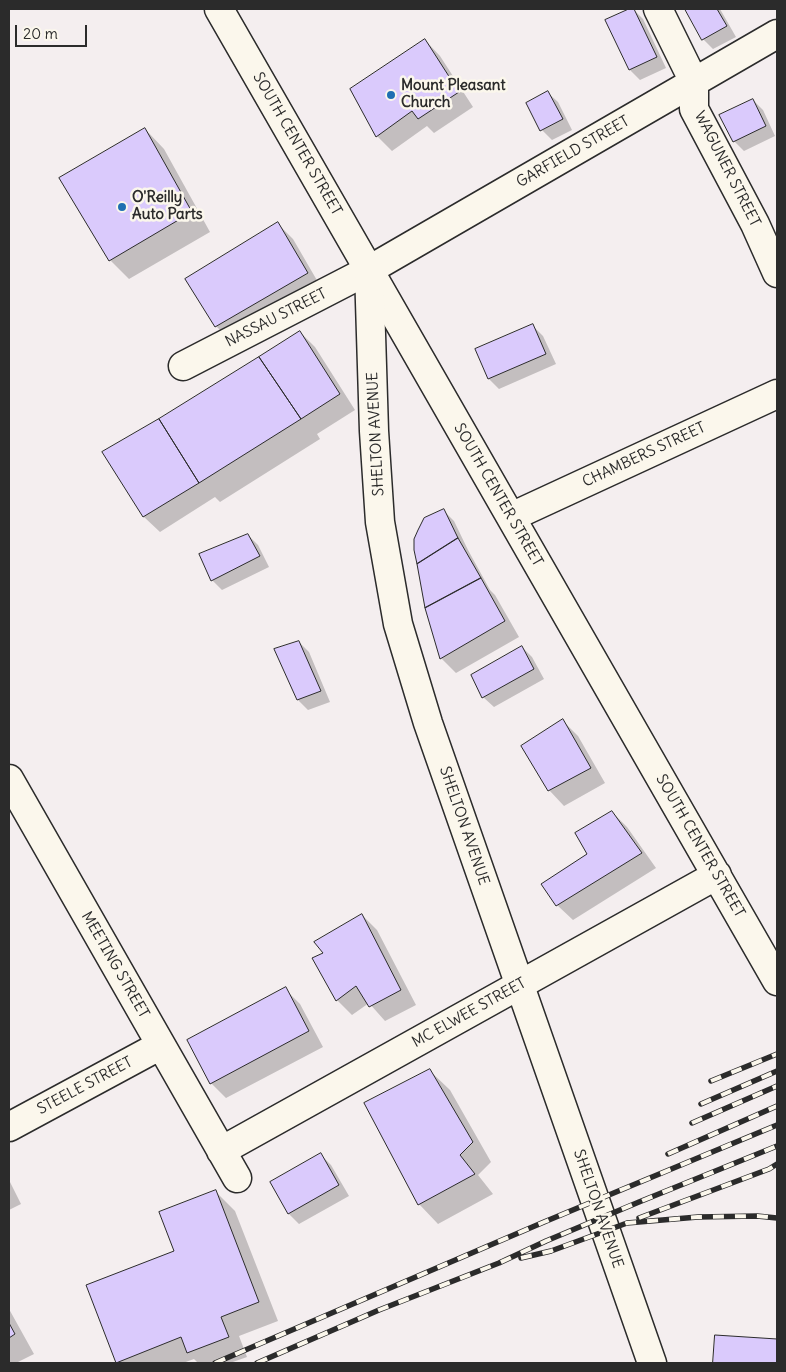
<!DOCTYPE html>
<style>
body{margin:0}
#map{position:relative;width:786px;height:1372px;overflow:hidden;background:#f4eeef;font-family:Delius,sans-serif}
canvas{display:block}
.frame{position:absolute;inset:0;border:10px solid #2b2b2b;pointer-events:none}
.scale{position:absolute;left:15px;top:25px;width:72px;height:22px;box-sizing:border-box;border:2px solid #2b2b2b;border-top:0;padding-left:6px;font-size:15px;line-height:18px;white-space:nowrap;color:#2b2b2b;-webkit-text-stroke:4px #fbf7ec;paint-order:stroke}
</style>
<div id="map">
<canvas width="786" height="1372"></canvas>
<div class="frame"></div>
<div class="scale">20 m</div>
</div>
<script>
const ctx = document.querySelector('canvas').getContext('2d');
ctx.lineJoin = 'round';
function fill(path, color) {
  ctx.fillStyle = color;
  ctx.fill(path, 'evenodd');
}
function trace(path, color, width, dash) {
  ctx.strokeStyle = color;
  ctx.lineWidth = width;
  ctx.lineCap = dash ? 'butt' : 'round';
  ctx.setLineDash(dash || []);
  ctx.stroke(path);
}
function label(font, color, halo, rows, align = 'center') {
  ctx.font = font + ' Delius,sans-serif';
  ctx.lineWidth = 5;
  ctx.setLineDash([]);
  ctx.textBaseline = 'middle';
  ctx.strokeStyle = halo;
  ctx.fillStyle = color;
  for (const [text, x, y, turn = 0] of rows) {
    ctx.save();
    ctx.translate(x, y);
    ctx.rotate((+turn || 0) * Math.PI / 180);
    ctx.textAlign = isNaN(turn) ? turn : align;
    if (halo) ctx.strokeText(text, 0, 0);
    ctx.fillText(text, 0, 0);
    ctx.restore();
  }
}
const shadow = new Path2D(`
 M633 9 643 19 666 68 640 80 630 70 607 21Z
 M686 9H720L736 37 713 49 703 39Z
 M425 40 440 56 473 107 434 133 427 126 392 151 377 136 352 90Z
 M547 92 558 102 572 130 552 140 542 130 527 103Z
 M753 100 763 110 775 136 744 151 734 141Z
 M145 129 164 149 210 232 129 279 110 260Z
 M278 224 293 239 322 289 231 341 216 326Z
 M533 326 543 336 556 364 499 389 489 379Z
 M300 332 315 347 355 410 317 434 320 439 220 502 215 497 160 532 144 517 104 452 160 420Z
 M444 511 454 521 468 550 490 590 495 595 519 637 456 673 441 658 427 608Z
 M248 535 258 545 269 567 222 590 212 580Z
 M299 642 309 652 330 702 308 710 298 700 276 650Z
 M522 647 532 657 544 679 494 707 483 697Z
 M563 721 578 736 605 783 564 806 549 790Z
 M612 812 627 827 656 868 573 920 557 905 589 854Z
 M362 915 377 930 416 1005 385 1021 369 1003 352 1015 337 1000 314 958 325 953Z
 M285 989 300 1004 323 1047 226 1098 211 1083Z
 M430 1071 450 1090 491 1162 478 1175 493 1194 438 1224 419 1204Z
 M321 1155 331 1165 349 1196 299 1224 289 1214 271 1182Z
 M9 1180 21 1204 9 1210Z
 M216 1192 235 1211 278 1321 239 1336 247 1357 230 1363H198L194 1359 183 1363H118L117 1362 176 1252Z
 M9 1309 34 1354 16 1363H9Z
 M716 1337 777 1341V1363H714Z`);
const building = new Path2D(`
 M629 9H634L657 57 629 70 605 20Z
 M685 9H717L727 26 702 40Z
 M425 39 459 92 418 119 412 111 376 137 350 89Z
 M548 91 563 119 540 131 526 103Z
 M753 99 766 126 733 142 719 115Z
 M145 128 192 212 109 261 59 178Z
 M278 222 308 273 215 327 185 279Z
 M533 324 546 354 488 379 475 349Z
 M300 331 340 394 301 419 259 357Z
 M259 357 301 419 199 483 159 419Z
 M159 419 199 483 143 517 102 452Z
 M444 509 458 538 417 564 414 550V539L418 530 424 518Z
 M248 534 260 556 211 581 199 554Z
 M458 538 481 578 425 608 417 564Z
 M481 578 505 621 440 659 425 608Z
 M299 641 321 691 297 700 274 649Z
 M522 646 534 669 482 698 471 675Z
 M563 719 591 768 548 791 521 746Z
 M612 811 642 853 556 906 541 884 587 854 575 833Z
 M362 914 401 990 369 1007 356 986 336 1001 312 958 323 953 314 942Z
 M286 987 309 1031 210 1084 187 1040Z
 M430 1069 473 1142 460 1155 475 1174 418 1205 364 1103Z
 M321 1153 339 1185 288 1214 270 1182Z
 M216 1190 259 1302 221 1317 229 1337 187 1353 181 1337 116 1363 86 1285 174 1251 159 1212Z
 M9 1323 15 1334 9 1338Z
 M715 1335 777 1339V1363H713Z`);
const minor = new Path2D(`
 M658 9 694 82V109L755 224 777 273
 M369 270 777 981
 M183 366 369 270 777 34
 M511 517 777 394
 M9 779 237 1178
 M9 1127 161 1045
 M221 1151 717 875`);
const major = new Path2D(`
 M219 9 369 270 374 431 380 522 398 624 428 723 652 1363`);
const rail = new Path2D(`
 M711 1081 777 1054
 M701 1104 777 1071
 M692 1123 777 1086
 M668 1154 777 1106
 M639 1218 769 1169 777 1164
 M521 1258 551 1251 627 1223 698 1217 757 1216 777 1218
 M215 1363 544 1222 777 1125
 M257 1363 379 1310 499 1263 546 1241 639 1202 777 1146`);
const markers = [
 [391,95,5,"#1f6fb2"],
 [122,207,5,"#1f6fb2"]
];
const poiNames = [
 ["Mount Pleasant",401,86],
 ["Church",401,103],
 ["O'Reilly",132,198],
 ["Auto Parts",132,215]
];
const streetNames = [
 ["SOUTH CENTER STREET",297,144,60],
 ["GARFIELD STREET",573,152,-30],
 ["WAGUNER STREET",727,169,63],
 ["NASSAU STREET",276,318,-27],
 ["SHELTON AVENUE",376,434,-93],
 ["CHAMBERS STREET",644,455,-25],
 ["SOUTH CENTER STREET",498,495,60],
 ["SHELTON AVENUE",464,826,71],
 ["SOUTH CENTER STREET",700,846,60],
 ["MEETING STREET",115,965,60],
 ["MC ELWEE STREET",469,1013,-29],
 ["STEELE STREET",85,1086,-28],
 ["SHELTON AVENUE",598,1209,71]
];
fill(shadow, '#0003');
fill(building, '#dacafc');
trace(building, '#2b2b2b', 1);
trace(minor, '#2b2b2b', 31);
trace(major, '#2b2b2b', 31);
trace(minor, '#fbf7ec', 28);
trace(major, '#fbf7ec', 28);
trace(rail, '#2b2b2b', 5.5);
trace(rail, '#fbf7ec', 4, [11]);
for (const [x, y, r, color] of markers) {
  const dot = new Path2D();
  dot.arc(x, y, r, 0, 2 * Math.PI);
  ctx.fillStyle = color;
  ctx.fill(dot);
  trace(dot, '#fbf7ec', 2);
}
label('bold 15px', '#2b2b2b', '#fbf7ec', poiNames, 'left');
label('15px', '#2b2b2b', '#fbf7ec', streetNames);
</script>
